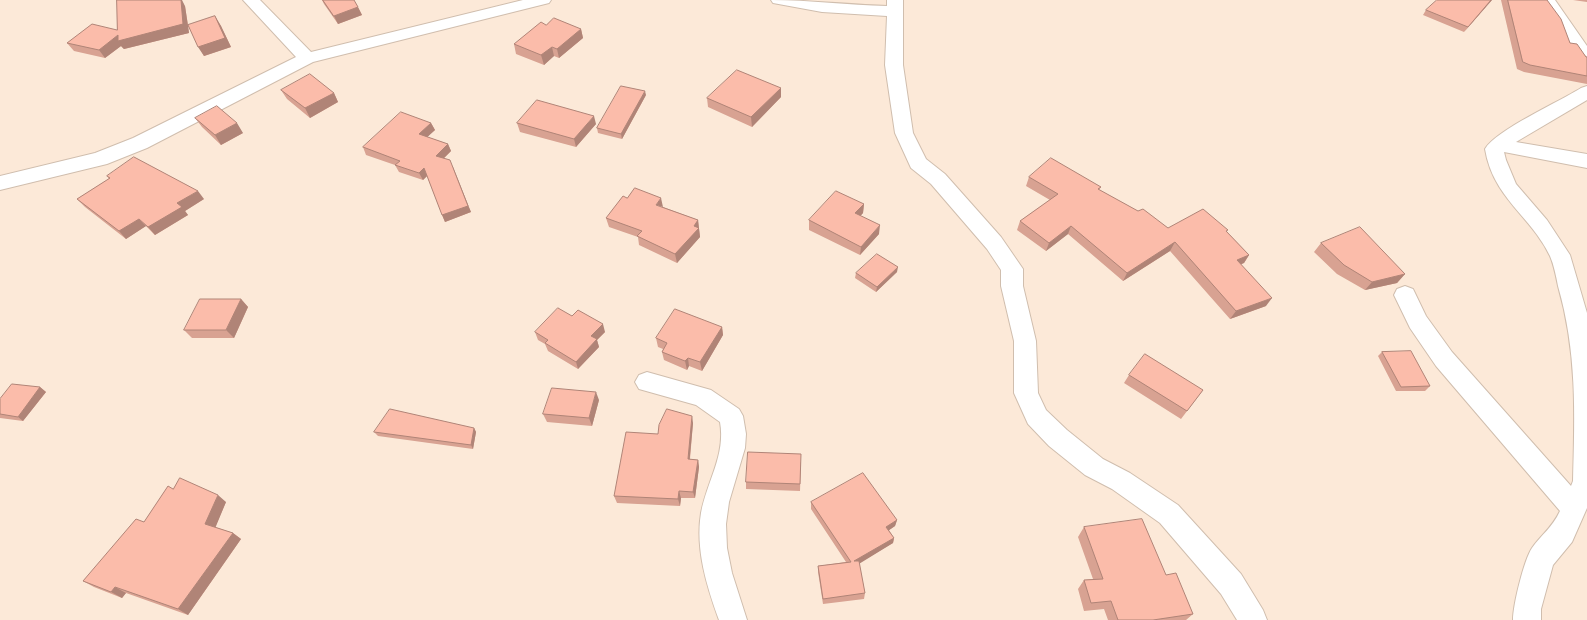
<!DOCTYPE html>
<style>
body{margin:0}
canvas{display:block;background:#fce9d8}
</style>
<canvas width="1587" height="620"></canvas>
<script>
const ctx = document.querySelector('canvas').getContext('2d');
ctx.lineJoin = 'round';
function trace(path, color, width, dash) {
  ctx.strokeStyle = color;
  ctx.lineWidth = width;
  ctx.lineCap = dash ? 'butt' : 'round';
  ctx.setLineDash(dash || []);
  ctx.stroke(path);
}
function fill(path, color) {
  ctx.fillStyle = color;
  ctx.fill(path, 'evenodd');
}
const minor = new Path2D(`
 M243 0H260L311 52 523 0H551L549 3 313 62 147 148 107 164 0 190V176L95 153 133 138 296 57Z
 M771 0C810 0 848 5 887 6V0H903V65L913 133 926 159 945 174 1001 237 1023 269V286L1036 341 1038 393 1046 410 1067 430 1103 459 1130 473 1178 505 1241 574 1263 610 1267 620H1237L1221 594 1160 523 1112 489 1085 475 1049 446 1028 424 1014 393V341L1001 286V270L987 249 931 184 911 168 895 133 885 65 887 16 822 12 773 3Z
 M1539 0H1555L1587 46V64L1581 63Z
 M1587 86V100L1516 142 1587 154V168L1504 152 1506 160 1516 184 1547 220 1570 255 1587 313V508L1572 542 1553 565 1541 609V620H1513C1513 605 1524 560 1532 548 1542 534 1552 528 1560 511L1436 366 1410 328 1394 295 1397 289 1405 286 1413 289 1426 316 1452 352 1571 486 1573 481C1575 413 1577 352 1558 286 1556 276 1554 265 1550 256 1531 216 1493 198 1485 149 1496 130 1559 102 1581 88Z
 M647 372 711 390 739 409 743 416 746 434 745 448 729 502 726 524 727 548 732 573 747 620H719C707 587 695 549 701 513 707 481 726 455 720 422L696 405 639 389 635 382 639 375Z`);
const wall = new Path2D(`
 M322 0H354L362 15 338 24 324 4Z
 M1492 0 1464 32 1423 15 1426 10Z
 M1501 0H1547L1570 43 1587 57V84L1524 72 1517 69Z
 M1573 0H1587V2Z
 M185 6 188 25 215 16 221 26 231 47 204 56 188 26 189 33 124 49 121 46 105 58 74 51 67 43 117 30Z
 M546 25 581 29 583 38 559 58 554 56 544 65 516 54 514 44Z
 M781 88V97L752 127 708 107 707 98Z
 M281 90 334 93 338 102 310 118 287 99Z
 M646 95 622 139 598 133 597 128Z
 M195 118 243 133 221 145 202 127Z
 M431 123 435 130 427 137 448 144 451 151 444 158 471 212 445 222 427 176 423 180 399 172 395 165 366 155 363 147Z
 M517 123 596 124 576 147 520 132Z
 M107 176 204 199 185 211 188 215 155 235 146 226 126 239 85 207 77 199 109 179Z
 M1029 177 1101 187 1099 190 1168 228 1227 232 1249 255 1244 263 1241 264 1266 306 1230 319 1170 251 1123 281 1068 234 1046 251 1017 230 1020 221 1050 200 1026 186Z
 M864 204 863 213 860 216 879 234 860 255 809 230V220Z
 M663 207 698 220 700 237 677 263 639 245 638 237 609 227 606 218Z
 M1321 243 1405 274 1397 283 1365 290 1337 274 1314 252Z
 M897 272 876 292 855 278 856 273Z
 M241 299 248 307 234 338H192L184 330Z
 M572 316 605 332 597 340 599 347 578 369 548 351 545 344 538 340 535 332Z
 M722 327 723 335 702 371 689 366 687 370 664 360 662 352 663 349 658 347 656 338Z
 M1382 352 1430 386 1425 391H1396L1378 356Z
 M1129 375 1203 390 1181 419 1124 383Z
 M40 387 46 392 23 421 0 418V399Z
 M599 400 592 426 547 422 543 414Z
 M693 423 690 459 698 460 699 467 695 498H681L680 506 617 503 614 496Z
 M474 428 476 432 473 449 378 436 374 432Z
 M801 462 800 491 746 489V482Z
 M173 489 226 502 215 527 233 533 241 539 188 615 126 593 122 598 94 587 83 581 144 522Z
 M811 502 897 520 895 526 889 530 894 538 893 543 859 563 865 593 864 599 823 604 818 572V566L846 562 811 509Z
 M1084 527 1166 575 1193 614 1186 620H1108L1104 609 1084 611 1078 589 1084 580 1093 579 1078 537Z`);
const shadedWall = new Path2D(`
 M181 0H182L185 6 189 33 124 49 121 46 105 58 99 50 118 35Z
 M1491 0H1492L1464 32 1468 27Z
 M358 7 362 15 338 24 334 16Z
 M215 16 221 26 231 47 204 56 198 47Z
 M581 29 583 38 559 58 557 49Z
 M552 47 554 56 544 65 541 55Z
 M781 88V97L752 127 751 117Z
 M645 91 646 95 622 139 621 134Z
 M334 93 338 102 310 118 305 108Z
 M594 116 596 124 576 147 574 139Z
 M237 123 243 133 221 145 215 135Z
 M431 123 435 130 423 141 419 134Z
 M448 144 451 151 439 163 436 156Z
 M453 167 471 212 445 222 442 215Z
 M424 168 428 175 423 180 419 173Z
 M198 191 204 199 185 211 188 215 155 235 148 227 177 203Z
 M661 198 663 207 656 205Z
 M864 204 863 213 855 222V213Z
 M139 219 146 226 126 239 119 231Z
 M698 220 700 237 677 263 675 254Z
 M880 225 879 234 860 255 861 247Z
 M1071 226 1068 234 1046 251 1049 243Z
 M1175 242 1170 251 1123 281 1127 273Z
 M1249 255 1244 263 1232 268 1237 260Z
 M898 267 897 272 876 292 877 287Z
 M1405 274 1397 283 1365 290 1372 282Z
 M1272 298 1266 306 1230 319 1236 311Z
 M241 299 248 307 234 338 226 330Z
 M603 324 605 332 597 340 599 347 578 369 576 362 591 336Z
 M722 327 723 335 702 371 700 362Z
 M688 358 689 366 687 370 685 361Z
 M40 387 46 392 23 421 18 417Z
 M596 392 599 400 592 426 589 418Z
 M692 416 693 423 689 466 688 459Z
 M474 428 476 432 473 449 471 445Z
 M698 460 699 467 695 498 693 492Z
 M679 491 681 498 680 506 678 499Z
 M218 495 226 502 214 531 205 524Z
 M897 520 895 526 885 533 886 527Z
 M233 533 241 539 188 615 178 609Z
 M894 538 893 543 854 567V561Z
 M115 587 126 593 122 598 111 592Z`);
const building = new Path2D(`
 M117 0H181L183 24 118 41V35L99 50 67 43 92 24 117 30Z
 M323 0H354L358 7 334 16Z
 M1437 0H1491L1468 27 1426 10Z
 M1508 0H1547L1561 19 1570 43 1577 44 1586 57H1587V76L1530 65 1523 62Z
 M215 16 225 38 198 47 188 25Z
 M554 18 581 29 557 49 552 47 541 55 514 44 541 22 546 25Z
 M737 70 781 88 751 117 707 98Z
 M310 74 334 93 305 108 281 90Z
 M621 86 645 91 621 134 597 128Z
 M537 100 594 116 574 139 517 123Z
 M217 106 237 123 215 135 195 118Z
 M401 112 431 123 419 134 448 144 436 156 450 160 468 206 442 215 424 168 419 173 395 165 400 161 363 147Z
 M134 157 198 191 177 203 182 207 148 227 139 219 119 231 77 199 110 178 107 176Z
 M1051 158 1101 187 1098 189 1138 211 1143 209 1168 228 1203 209 1228 230 1226 231 1249 255 1237 260 1272 298 1236 311 1175 242 1127 273 1071 226 1049 243 1020 221 1058 194 1029 177Z
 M635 188 661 198 656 205 698 220 694 226 699 228 675 254 637 236 642 231 606 218 623 196 627 198Z
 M836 191 864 204 855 213 880 225 861 247 809 220Z
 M1360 227 1405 274 1372 282 1344 265 1321 243Z
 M877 254 898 267 877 287 856 273Z
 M200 299H241L226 330H184Z
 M558 308 572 316 578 310 603 324 591 336 597 339 576 362 545 343 548 340 535 332Z
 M675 309 722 327 700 362 688 358 685 361 662 352 667 343 656 338Z
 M1411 351 1430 386 1401 387 1382 352Z
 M1145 354 1203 390 1187 411 1129 375Z
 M12 384 40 387 18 417 0 414V399Z
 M552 388 596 392 589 418 543 414Z
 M390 409 474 428 471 445 374 432Z
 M667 409 692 416 688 459 698 460 693 492 679 491 678 499 614 496 626 432 658 434 659 425Z
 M748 452 801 454 800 484 746 482Z
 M863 473 897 520 886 527 894 538 854 561H859L865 593 823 599 818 566 851 562 811 502Z
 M180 478 218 495 205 524 233 533 178 609 115 587 111 592 83 581 136 519 144 522 168 486 173 489Z
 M1142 519 1166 575 1176 573 1193 614 1153 620H1118L1111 601 1091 603 1084 580 1103 579 1084 527Z`);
trace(minor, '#d0beae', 2);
fill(minor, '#fff');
fill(wall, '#d8a292');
fill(shadedWall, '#b08477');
fill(building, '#fbbcaa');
trace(building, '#b08477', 1);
</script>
